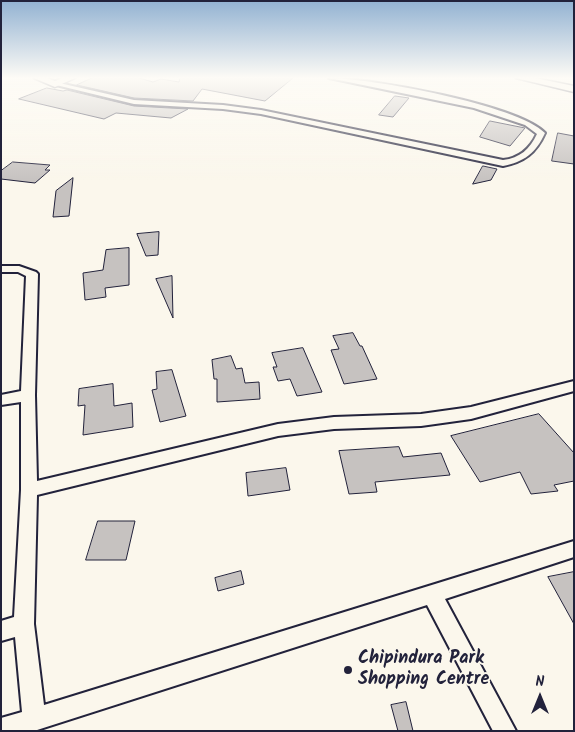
<!DOCTYPE html>
<style>
body{margin:0}
#map{position:relative;width:575px;height:732px;overflow:hidden;background:#fbf7ec;font-family:Kalam,sans-serif}
canvas{display:block}
.frame{position:absolute;inset:0;border:2px solid #22223b;pointer-events:none}
.north{position:absolute;left:515px;top:672px;width:50px;height:50px;-webkit-text-stroke:4px #fbf7ec;paint-order:stroke;rotate:0deg;font-size:14px;font-weight:700;line-height:20px;text-align:center;color:#22223b}
.north::after{content:'';display:block;margin:auto;width:18px;height:22px;background:#22223b;clip-path:polygon(50% 0,100% 100%,50% 72%,0 100%)}
</style>
<div id="map">
<canvas width="575" height="732"></canvas>
<div class="frame"></div>
<div class="north">N</div>
</div>
<script>
const ctx = document.querySelector('canvas').getContext('2d');
ctx.lineJoin = 'round';
function fill(path, color) {
  ctx.fillStyle = color;
  ctx.fill(path, 'evenodd');
}
function trace(path, color, width, dash) {
  ctx.strokeStyle = color;
  ctx.lineWidth = width;
  ctx.lineCap = dash ? 'butt' : 'round';
  ctx.setLineDash(dash || []);
  ctx.stroke(path);
}
function label(font, color, halo, rows, align = 'center') {
  ctx.font = font + ' Kalam,sans-serif';
  ctx.lineWidth = 4;
  ctx.setLineDash([]);
  ctx.textBaseline = 'middle';
  ctx.strokeStyle = halo;
  ctx.fillStyle = color;
  for (const [text, x, y, turn = 0] of rows) {
    ctx.save();
    ctx.translate(x, y);
    ctx.rotate((+turn || 0) * Math.PI / 180);
    ctx.textAlign = isNaN(turn) ? turn : align;
    if (halo) ctx.strokeText(text, 0, 0);
    ctx.fillText(text, 0, 0);
    ctx.restore();
  }
}
const building = new Path2D(`
 M92 78H139L153 82 161 79 179 82 180 78H293L265 101 202 89 193 101 134 98 77 85Z
 M47 88 63 91 67 90 134 106 188 109 171 118 116 113 104 119 19 99Z
 M395 96 409 98 393 117 379 115Z
 M490 121 525 128 510 146 480 137Z
 M558 133 574 136V164L552 161Z
 M13 162 50 165 45 170H50L35 183 1 179V171Z
 M483 166 497 169 491 180 473 184Z
 M73 178 69 216 53 217 56 191Z
 M159 232 158 255 146 256 137 234Z
 M129 248V285L105 288 106 297 85 300 83 273 103 270 106 250Z
 M172 276 173 318 156 279Z
 M353 333 360 346H362L377 379 344 384 331 350 339 349 333 336Z
 M303 348 322 392 297 396 290 379 278 381 273 367H277L272 353Z
 M231 356 236 369 242 368 245 383 259 382 260 399 217 402V379H214L212 360Z
 M172 370 186 416 160 422 152 390 157 389 156 372Z
 M113 384 114 406 132 403 133 427 83 435 85 405 78 406 79 389Z
 M539 414 574 453V481L554 485 558 491 531 494 520 472 480 482 451 436Z
 M399 447 403 457 441 453 450 475 375 482 377 492 349 494 339 451Z
 M286 468 290 490 248 496 246 473Z
 M98 521H135L126 560H86Z
 M241 571 244 584 218 591 215 578Z
 M574 572V624L548 577Z
 M406 702 413 731H398L391 705Z`);
const street = new Path2D(`
 M329 78C370 78 518 105 545 133 536 153 524 162 503 166L261 114 223 109 134 104 52 84 55 82 134 100 223 105 261 110 503 160C520 158 530 149 537 134L525 125 474 108Z
 M1 266H19L36 272 38 274 35 395 37 481 278 424 334 417 421 414 471 407 574 381V391L471 419 421 426 334 429 278 436 37 495 34 624 44 705 574 541V557L445 599 516 731H493L427 605 34 731H1V718L22 712 15 637 1 641V621L14 617 21 490V402L1 405V395L21 391 26 276 18 272H1Z`);
const secondary = new Path2D(`
 M34 78H47L55 81 62 78H75L55 87Z
 M516 78H535L574 86V92Z`);
const markers = [
 [348,670,5,"#22223b"]
];
const nearPoinames = [
 ["Chipindura Park",358,660],
 ["Shopping Centre",358,681]
];
fill(building, '#c6c2c0');
trace(building, '#22223b', 1);
trace(street, '#22223b', 4);
trace(secondary, '#22223b', 3);
fill(street, '#fbf7ec');
fill(secondary, '#fbf7ec');
const sky = ctx.createLinearGradient(0, 0, 0, 181);
sky.addColorStop(0, '#92b2d2');
sky.addColorStop(0.43, '#fdfbf6');
sky.addColorStop(1, '#fdfbf600');
ctx.fillStyle = sky;
ctx.fillRect(0, 0, 575, 181);
for (const [x, y, r, color] of markers) {
  const dot = new Path2D();
  dot.arc(x, y, r, 0, 2 * Math.PI);
  ctx.fillStyle = color;
  ctx.fill(dot);
  trace(dot, '#fbf7ec', 2);
}
label('bold 18px', '#22223b', '#fbf7ec', nearPoinames, 'left');
</script>
